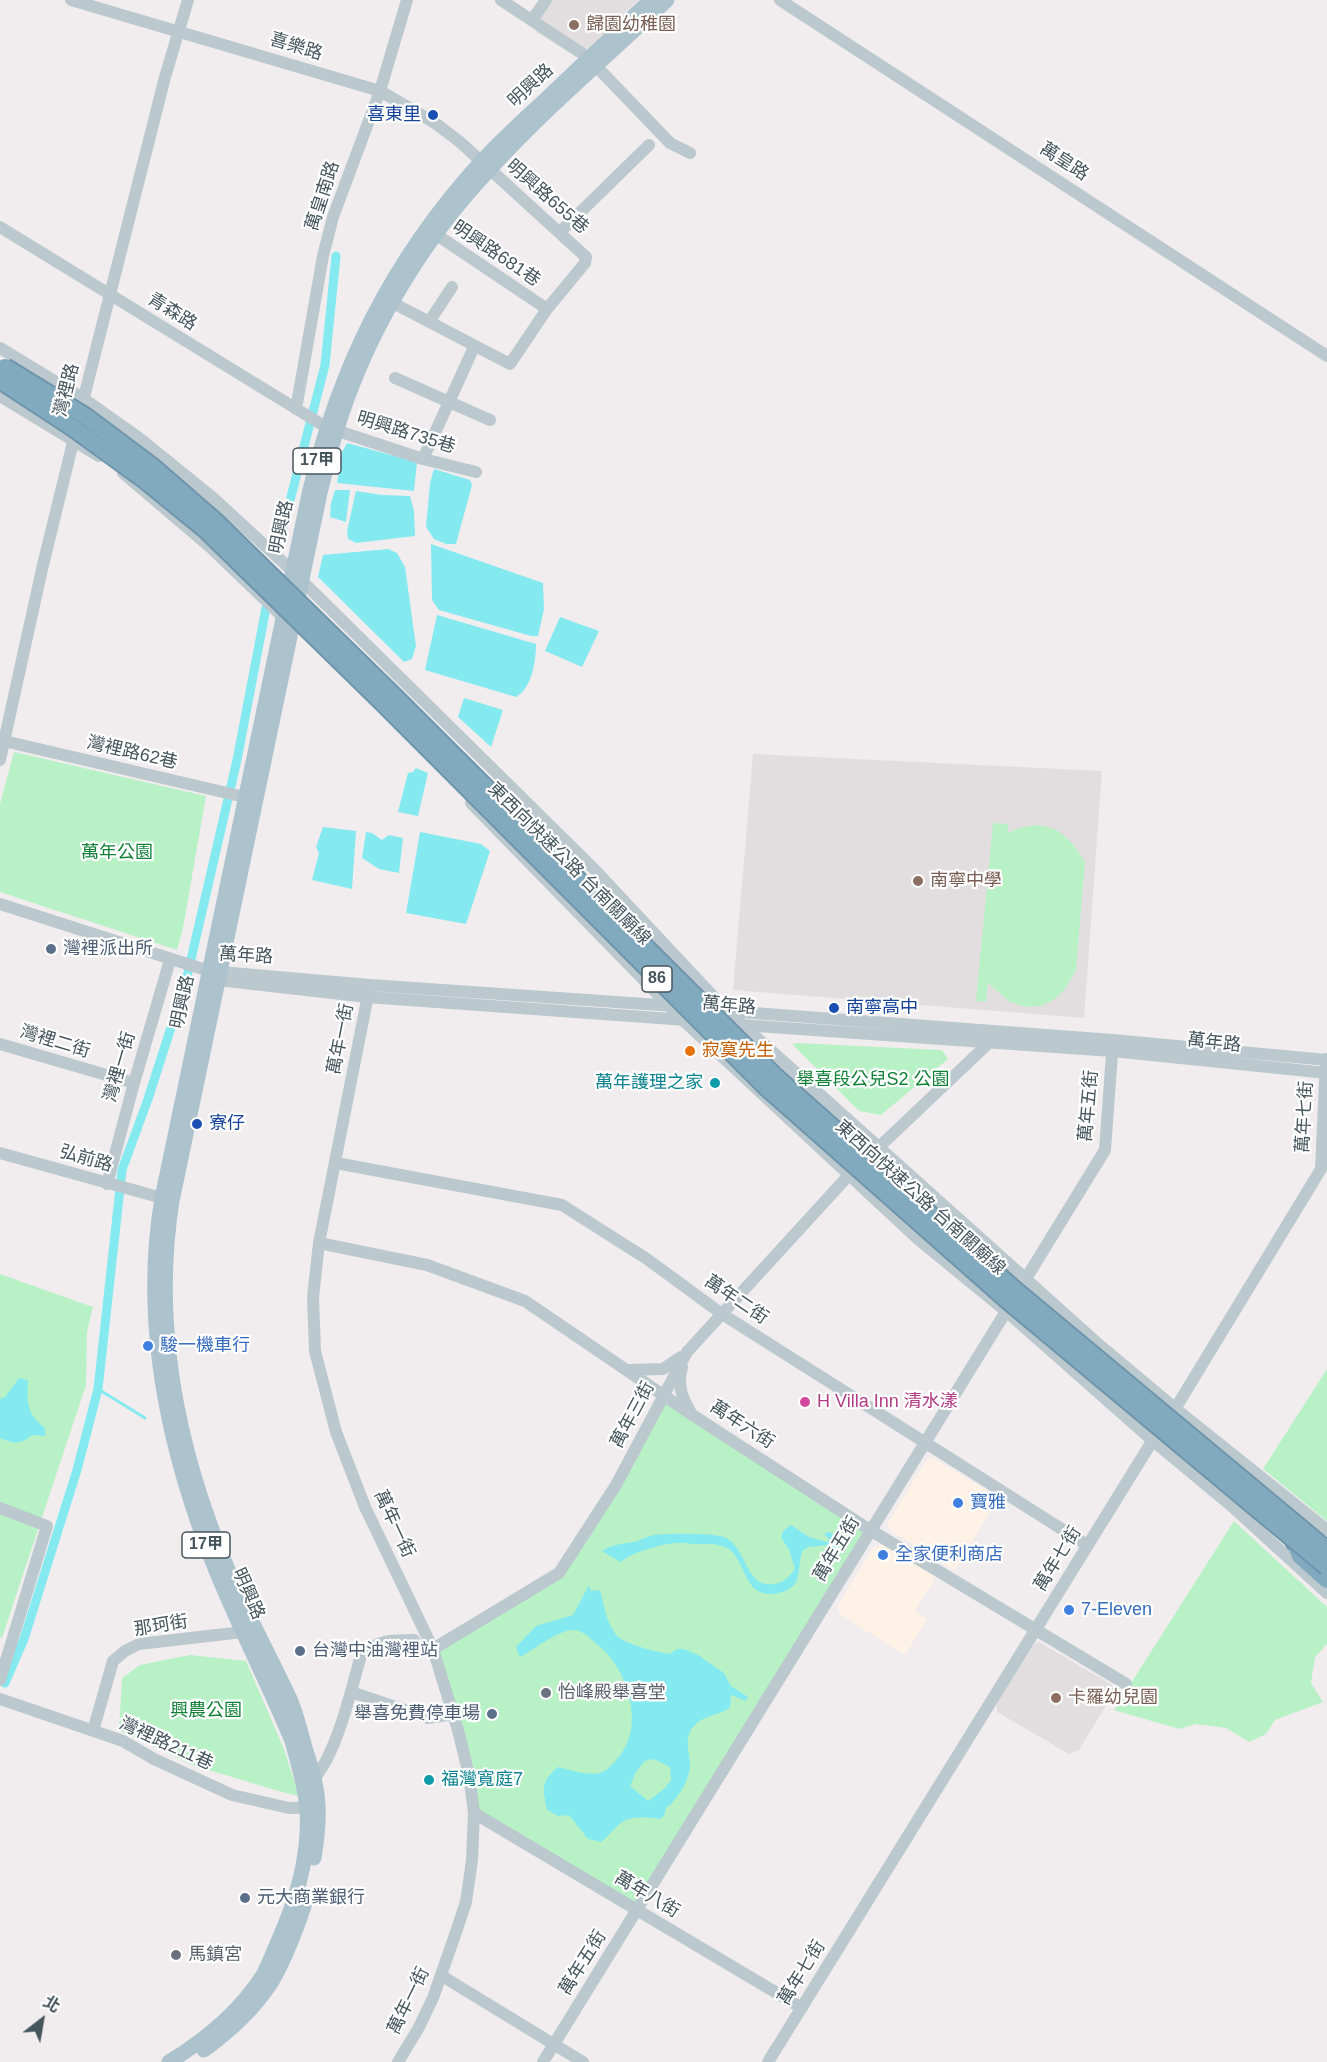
<!DOCTYPE html>
<meta charset="utf-8">
<style>
body{margin:0}
#map{position:relative;width:1327px;height:2062px;overflow:hidden;background:#f1edee;font-family:Arial,"Noto Sans TC",sans-serif}
canvas{display:block}
.north{position:absolute;left:12px;top:1990px;width:60px;height:60px;-webkit-text-stroke:4px #fff;paint-order:stroke;rotate:31deg;font-size:16px;font-weight:700;line-height:24px;text-align:center;color:#45555c}
.north::after{content:'';display:block;margin:auto;width:21px;height:27px;background:#45555c;clip-path:polygon(50% 0,100% 100%,50% 72%,0 100%)}
</style>
<div id="map">
<canvas width="1327" height="2062"></canvas>
<div class="north">北</div>
</div>
<script>
const ctx = document.querySelector('canvas').getContext('2d');
ctx.lineJoin = 'round';
function fill(path, color) {
  ctx.fillStyle = color;
  ctx.fill(path, 'evenodd');
}
function trace(path, color, width, dash) {
  ctx.strokeStyle = color;
  ctx.lineWidth = width;
  ctx.lineCap = dash ? 'butt' : 'round';
  ctx.setLineDash(dash || []);
  ctx.stroke(path);
}
function label(font, color, halo, rows, align = 'center') {
  ctx.font = font + ' Arial,"Noto Sans TC",sans-serif';
  ctx.lineWidth = 4.5;
  ctx.setLineDash([]);
  ctx.textBaseline = 'middle';
  ctx.strokeStyle = halo;
  ctx.fillStyle = color;
  for (const [text, x, y, turn = 0] of rows) {
    ctx.save();
    ctx.translate(x, y);
    ctx.rotate((+turn || 0) * Math.PI / 180);
    ctx.textAlign = isNaN(turn) ? turn : align;
    if (halo) ctx.strokeText(text, 0, 0);
    ctx.fillText(text, 0, 0);
    ctx.restore();
  }
}
const commercial = new Path2D(`
 M931 1457 998 1497 955 1571 889 1529 888 1523 927 1459Z
 M884 1545 936 1577 915 1611 927 1619 905 1655 841 1615 837 1607 873 1547Z`);
const education = new Path2D(`
 M552 0H638L578 58 536 32 539 19Z
 M753 754 1102 771 1084 1018 733 990Z
 M1039 1642 1112 1685 1114 1692 1079 1750 1069 1754 997 1712V1703L1034 1644Z`);
const green = new Path2D(`
 M14 752 206 796 183 928 177 950 0 892V804Z
 M993 823 1008 824V833C1044 816 1066 829 1085 862L1076 970 1066 988 1055 999 1041 1006 1026 1007 1010 1002 988 983 986 1002 976 1001Z
 M798 1043 942 1050 948 1059 881 1115 859 1111 792 1044Z
 M0 1274 93 1307 87 1332 86 1385 2 1638 0 1637Z
 M1327 1369V1521L1263 1469Z
 M664 1396 870 1530 637 1910 474 1813 433 1649 559 1573Z
 M1234 1521 1327 1607V1644L1315 1657 1311 1683 1323 1702 1275 1720 1266 1734 1249 1742 1226 1728 1196 1724 1179 1729 1114 1710Z
 M190 1655 246 1661 284 1749 299 1796 285 1793 192 1765 119 1730 122 1678 140 1665Z`);
const water = new Path2D(`
 M347 443 417 462 414 491 337 483 342 452Z
 M434 469 470 480 472 485 456 544H446L434 539 426 527 430 483Z
 M335 490H350L346 522 330 517 331 503Z
 M356 491 382 495 410 496 414 511 415 536 356 543 348 539 347 531Z
 M431 544 543 583 544 609 538 636H531L439 610 432 600Z
 M388 549 397 553 405 567 416 646 412 659 404 662 318 577 323 555Z
 M437 615 536 644C536 661 532 688 516 697L425 670Z
 M560 617 599 631 582 667 545 651Z
 M464 698 503 710 491 747 458 717Z
 M416 768 428 773 418 816 398 812 408 773 413 772Z
 M323 827 356 831 352 889 312 880 319 853 316 847Z
 M366 832 372 833 382 840 389 835 403 838 399 873 379 869 362 858Z
 M420 832 481 844 490 851 466 924 406 913Z
 M19 1378 28 1380C27 1402 26 1413 45 1428V1436L32 1435C20 1445 14 1444 0 1438V1399L5 1397Z
 M791 1525 809 1537 827 1542 830 1540 825 1535V1533L829 1532 836 1536V1549L831 1553 828 1551 829 1545 809 1547 803 1550C798 1561 801 1577 794 1585 788 1591 781 1593 773 1594 742 1596 748 1561 727 1548 718 1543 706 1544 696 1544 689 1544 683 1542 677 1543 661 1544 633 1552 621 1562L602 1551C613 1544 621 1544 633 1542 640 1541 647 1536 655 1535 666 1533 714 1533 724 1537 747 1546 745 1589 774 1584 784 1583 790 1576 795 1568L789 1550 781 1537 784 1530Z
 M589 1585 591 1591 600 1590C604 1605 607 1628 620 1638 629 1645 659 1653 670 1654L677 1649H684L698 1655 724 1673 731 1686 748 1697 746 1701 731 1695C730 1699 732 1704 729 1708 721 1716 699 1714 690 1732 685 1743 690 1753 690 1764 690 1780 678 1799 666 1808L664 1816 659 1819C650 1817 635 1816 626 1820 616 1824 610 1836 601 1842L588 1839 569 1815 558 1816 547 1810C543 1789 540 1782 558 1767 570 1770 582 1774 594 1774 605 1773 610 1767 617 1759 642 1732 632 1688 613 1661 608 1653 600 1647 593 1641 588 1636 581 1630 574 1630 558 1630 535 1649 520 1657L516 1647 536 1626 573 1615ZM654 1759 670 1767 671 1780 665 1788 648 1801 630 1786C634 1776 637 1769 645 1761Z`);
const stream = new Path2D(`
 M98 1389 145 1418`);
const canal = new Path2D(`
 M277 551 325 365 336 256
 M5 1683 24 1639 77 1470 98 1389 122 1170 148 1099 186 981 237 760 266 608`);
const minor = new Path2D(`
 M71 0 380 91 435 123 460 142 586 257 585 263 547 309 510 364 393 303
 M501 0 589 58
 M780 0 1327 356
 M532 20 546 0
 M596 66 670 143 690 153
 M0 227 326 427 423 459 476 472
 M428 229 547 309
 M560 232 649 145
 M429 322 452 287
 M0 348 84 399 139 438 212 497 286 565 595 870 727 1011 1096 1342 1176 1409 1327 1530
 M395 378 490 420
 M0 396 99 456
 M82 405 165 77 188 0
 M296 409 323 256 333 217 380 91 407 0
 M423 459 474 347
 M123 473 210 547 288 622
 M0 740 253 799
 M0 760 42 569 75 434
 M471 803 683 1020 918 1239 1006 1311 1152 1440 1235 1509 1327 1593
 M0 904 209 971 370 985 674 1006
 M212 974 218 980 367 997 686 1020
 M370 985 319 1243 313 1297 315 1351 336 1432 365 1507 433 1649 458 1730 469 1775 474 1813 472 1860 466 1902 455 1935 433 1998 418 2029 398 2062
 M727 1011 1113 1040 1327 1060
 M742 1025 1112 1051 1327 1073
 M0 1044 134 1083
 M878 1148 993 1039
 M0 1153 162 1198
 M336 1163 562 1205 647 1259 722 1314 1087 1545
 M107 1184 134 1083 170 960
 M319 1243 427 1265 525 1301 691 1414 870 1530 1126 1684
 M1022 1285 1105 1150 1113 1040
 M682 1367C677 1386 682 1397 691 1413
 M628 1370 663 1369 681 1357
 M1172 1414 1321 1169 1326 1059
 M0 1508 47 1526 0 1680
 M433 1649 559 1573 616 1485 687 1352 849 1175
 M351 1692 428 1718 453 1714
 M0 1699 123 1741 154 1759 232 1795 289 1808 314 1807
 M93 1731 113 1661 125 1651 139 1644 251 1631
 M309 1782C334 1767 353 1683 361 1655 374 1640 395 1640 414 1640
 M474 1813 802 2008
 M442 1976 583 2062
 M543 2062 1010 1305
 M768 2062 1156 1435`);
const major = new Path2D(`
 M314 1858C317 1840 319 1821 318 1804 317 1785 312 1768 306 1751 301 1734 297 1715 290 1699 270 1656 247 1615 229 1572 179 1455 152 1328 172 1201L320 493C325 473 330 452 336 432 365 336 420 243 489 170 544 110 607 56 667 0
 M204 2050C229 2032 254 2009 271 1983 284 1962 300 1921 307 1896
 M169 2062C205 2040 240 2011 263 1975 268 1966 272 1955 276 1946 296 1902 310 1857 307 1808 305 1786 298 1763 292 1741 267 1680 235 1620 211 1558 167 1444 141 1321 162 1198L309 494C339 367 392 260 480 163 500 141 523 120 545 100 580 67 615 33 651 0`);
const highway = new Path2D(`
 M1293 1538 1300 1556 1327 1580`);
const highwayBridge = new Path2D(`
 M5 367 85 416 153 467 214 520 393 695 775 1076 1014 1289 1327 1550
 M0 380 73 428 146 481 206 530 383 703 766 1087 1007 1300 1327 1567`);
const markers = [
 [574,25,6,"#8d6e63"],
 [433,115,6,"#1a4fb4"],
 [918,881,6,"#8d6e63"],
 [51,949,6,"#5c6f8a"],
 [834,1008,6,"#1a4fb4"],
 [690,1051,6,"#e8710a"],
 [715,1083,6,"#0f9aa8"],
 [197,1124,6,"#1a4fb4"],
 [148,1346,6,"#3f7fe0"],
 [805,1402,6,"#d1479c"],
 [958,1503,6,"#3f7fe0"],
 [883,1555,6,"#3f7fe0"],
 [1069,1610,6,"#3f7fe0"],
 [300,1651,6,"#5c6f8a"],
 [546,1693,6,"#6b7280"],
 [1056,1698,6,"#8d6e63"],
 [492,1714,6,"#5c6f8a"],
 [429,1780,6,"#0f9aa8"],
 [245,1898,6,"#5c6f8a"],
 [176,1955,6,"#6b7280"]
];
const shields = [
 [317,461,48],
 [657,979,30],
 [206,1545,48]
];
const shieldNames = [
 ["17甲",317,461],
 ["86",657,979],
 ["17甲",206,1545]
];
const educationNames = [
 ["歸園幼稚園",586,25],
 ["南寧中學",930,881],
 ["卡羅幼兒園",1068,1698]
];
const streetNames = [
 ["喜樂路",296,47,17],
 ["明興路",531,86,-43],
 ["萬皇路",1064,162,33],
 ["萬皇南路",323,196,-72],
 ["明興路655巷",547,197,41],
 ["明興路681巷",496,254,34],
 ["青森路",172,312,32],
 ["灣裡路",67,390,-76],
 ["明興路735巷",406,433,17],
 ["明興路",282,527,-78],
 ["灣裡路62巷",132,753,13],
 ["東西向快速公路 台南關廟線",569,864,45],
 ["萬年路",246,956,3],
 ["明興路",183,1002,-78],
 ["萬年路",729,1006,5],
 ["萬年一街",341,1039,-79],
 ["灣裡二街",55,1042,17],
 ["萬年路",1214,1043,6],
 ["灣裡一街",120,1067,-74],
 ["萬年五街",1089,1106,-85],
 ["萬年七街",1305,1117,-87],
 ["弘前路",86,1159,16],
 ["東西向快速公路 台南關廟線",920,1198,42],
 ["萬年二街",736,1300,34],
 ["萬年三街",633,1415,-62],
 ["萬年六街",742,1425,33],
 ["萬年一街",394,1524,65],
 ["萬年五街",837,1549,-59],
 ["萬年七街",1058,1559,-58],
 ["明興路",248,1594,66],
 ["那珂街",161,1626,-9],
 ["灣裡路211巷",166,1744,25],
 ["萬年八街",647,1895,31],
 ["萬年五街",583,1963,-58],
 ["萬年七街",802,1973,-58],
 ["萬年一街",409,2001,-64]
];
const transitNames = [
 ["喜東里",421,115,"right"],
 ["南寧高中",846,1008],
 ["寮仔",209,1124]
];
const parkNames = [
 ["萬年公園",117,853],
 ["舉喜段公兒S2 公園",873,1080],
 ["興農公園",206,1711]
];
const serviceNames = [
 ["灣裡派出所",63,949],
 ["台灣中油灣裡站",312,1651],
 ["舉喜免費停車場",480,1714,"right"],
 ["元大商業銀行",257,1898]
];
const foodNames = [
 ["寂寞先生",702,1051]
];
const cultureNames = [
 ["萬年護理之家",703,1083],
 ["福灣寬庭7",441,1780,"left"]
];
const shopNames = [
 ["駿一機車行",160,1346],
 ["寶雅",970,1503],
 ["全家便利商店",895,1555],
 ["7-Eleven",1081,1610]
];
const hotelNames = [
 ["H Villa Inn 清水漾",817,1402]
];
const worshipNames = [
 ["怡峰殿舉喜堂",558,1693],
 ["馬鎮宮",188,1955]
];
fill(commercial, '#fdf2e5');
fill(education, '#e2dee0');
fill(green, '#b9f1c6');
fill(water, '#84eaf0');
trace(stream, '#84eaf0', 3);
trace(canal, '#84eaf0', 9);
trace(highway, '#6e95ab', 20);
trace(minor, '#bbc8ce', 12);
trace(major, '#acc3ce', 15);
trace(highway, '#82aabf', 16);
trace(highwayBridge, '#6e95ab', 20, []);
trace(highwayBridge, '#82aabf', 16);
for (const [x, y, r, color] of markers) {
  const dot = new Path2D();
  dot.arc(x, y, r, 0, 2 * Math.PI);
  ctx.fillStyle = color;
  ctx.fill(dot);
  trace(dot, '#fff', 2);
}
for (const [x, y, w] of shields) {
  const box = new Path2D();
  box.roundRect(x - w / 2, y - 13, w, 26, 4.5);
  ctx.fillStyle = '#fff';
  ctx.fill(box);
  trace(box, '#45555c', 1.5);
}
label('bold 16px', '#45555c', null, shieldNames);
label('18px', '#785e54', '#fff', educationNames, 'left');
label('18px', '#45555c', '#fff', streetNames);
label('18px', '#164399', '#fff', transitNames, 'left');
label('18px', '#128138', '#fff', parkNames);
label('18px', '#4e5e75', '#fff', serviceNames, 'left');
label('18px', '#c56008', '#fff', foodNames, 'left');
label('18px', '#0d838f', '#fff', cultureNames, 'right');
label('18px', '#366cbe', '#fff', shopNames, 'left');
label('18px', '#b23c85', '#fff', hotelNames, 'left');
label('18px', '#5b616d', '#fff', worshipNames, 'left');
</script>
